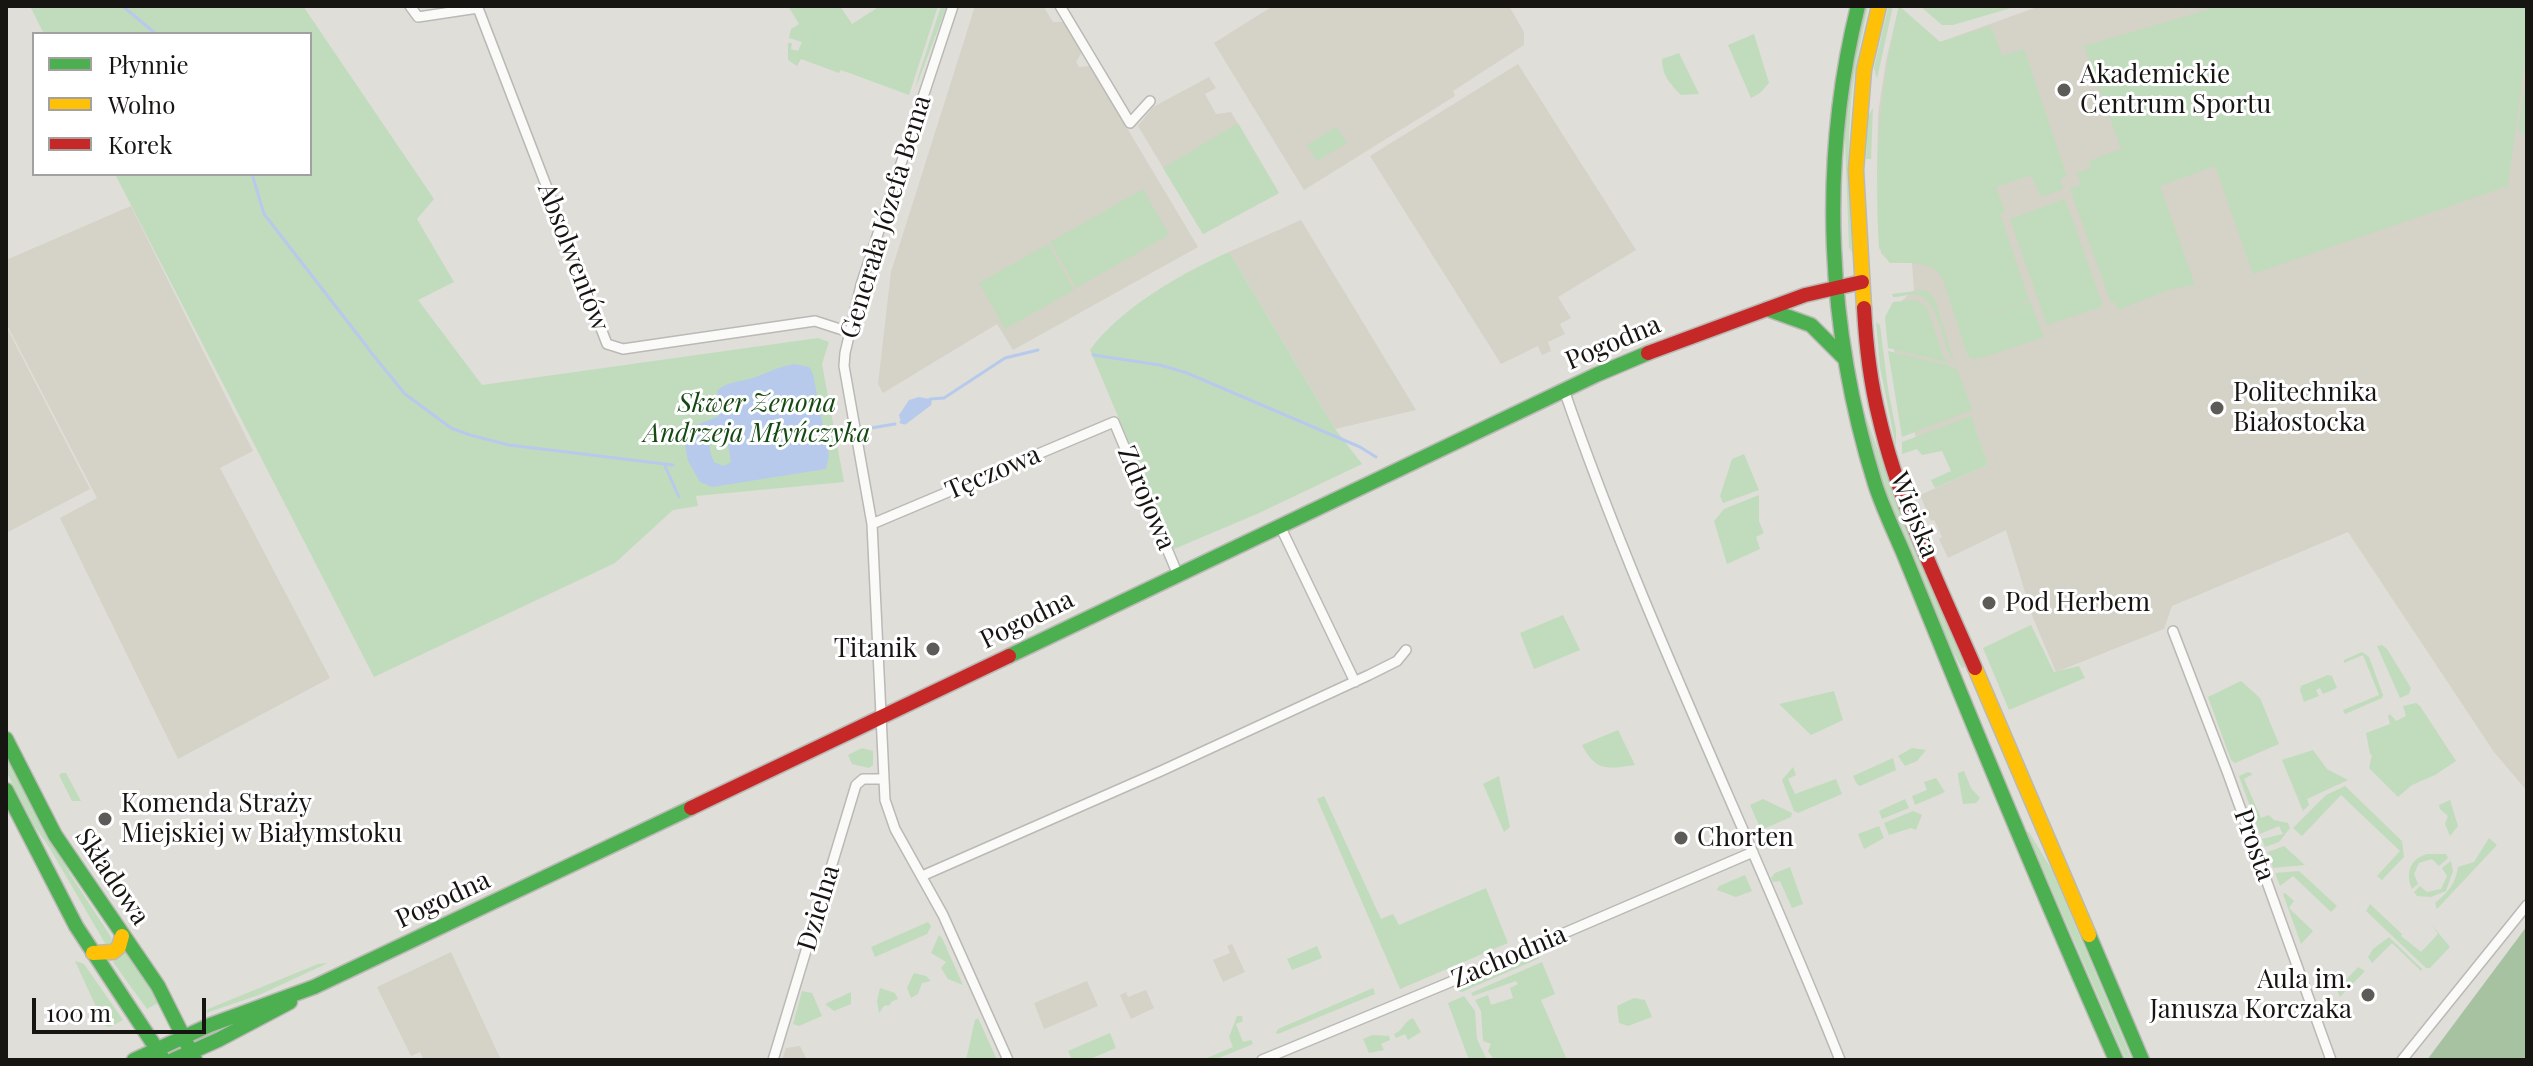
<!DOCTYPE html>
<meta charset="utf-8">
<style>
body{margin:0}
#map{position:relative;width:2533px;height:1066px;overflow:hidden;background:#dfded9;font-family:"Playfair Display",serif}
canvas{display:block}
.frame{position:absolute;inset:0;border:8px solid #161512;pointer-events:none}
.legend{position:absolute;left:32px;top:32px;width:280px;height:144px;box-sizing:border-box;background:#fff;border:2px solid #a2a1a0;margin:0;padding:10px 14px;list-style:none;font-size:24px;color:#161512}
.legend li{display:flex;align-items:center;gap:16px;height:40px}
.legend b{width:40px;border:2px solid #a2a1a0}
.scale{position:absolute;left:32px;top:998px;width:174px;height:36px;box-sizing:border-box;border:4px solid #161512;border-top:0;padding-left:10px;font-size:24px;line-height:28px;white-space:nowrap;color:#161512;-webkit-text-stroke:6px #fff;paint-order:stroke}
</style>
<div id="map">
<canvas width="2533" height="1066"></canvas>
<div class="frame"></div>
<ul class="legend">
<li><b style="height:10px;background:#4caf50"></b>Płynnie</li>
<li><b style="height:10px;background:#ffc107"></b>Wolno</li>
<li><b style="height:10px;background:#c62828"></b>Korek</li>
</ul>
<div class="scale">100 m</div>
</div>
<script>
const ctx = document.querySelector('canvas').getContext('2d');
ctx.lineJoin = 'round';
function fill(path, color) {
  ctx.fillStyle = color;
  ctx.fill(path, 'evenodd');
}
function trace(path, color, width, dash) {
  ctx.strokeStyle = color;
  ctx.lineWidth = width;
  ctx.lineCap = dash ? 'butt' : 'round';
  ctx.setLineDash(dash || []);
  ctx.stroke(path);
}
function label(font, color, halo, rows, align = 'center') {
  ctx.font = font + ' "Playfair Display",serif';
  ctx.lineWidth = 6;
  ctx.setLineDash([]);
  ctx.textBaseline = 'middle';
  ctx.strokeStyle = halo;
  ctx.fillStyle = color;
  for (const [text, x, y, turn = 0] of rows) {
    ctx.save();
    ctx.translate(x, y);
    ctx.rotate((+turn || 0) * Math.PI / 180);
    ctx.textAlign = isNaN(turn) ? turn : align;
    if (halo) ctx.strokeText(text, 0, 0);
    ctx.fillText(text, 0, 0);
    ctx.restore();
  }
}
const built = new Path2D(`
 M975 6H1043L1053 22H1064L1082 52 1076 62 1079 67 1090 66 1198 247 1013 350 997 324 883 393 878 384 891 272Z
 M1273 6H1509L1524 32V45L1453 91 1455 96 1304 190 1214 43Z
 M1899 6 1940 42 2040 6H2527V791L2494 752 2348 532 2172 606 2164 629 2056 672 2033 618 2006 530 1948 558 1939 539 1942 537 1934 520 1931 521 1920 495 1988 465 1975 429 1919 446 1899 388 1889 312 1914 290 1912 263H1890L1881 253 1877 175 1878 114 1886 61Z
 M1518 64 1636 250 1558 297 1571 318 1560 324 1565 334 1548 342 1551 351 1542 355 1538 346 1501 364 1370 156Z
 M1209 77 1216 88 1205 94 1216 114 1231 112 1279 193 1203 234 1138 126 1153 107Z
 M131 206 253 451 220 468 330 678 178 759 60 518 97 498 6 323V260Z
 M1301 220 1416 410 1335 429 1229 252Z
 M6 326 90 489 6 533Z
 M1232 944 1245 972 1223 982 1213 960 1230 953 1227 946Z
 M451 952 501 1060H424L420 1052 411 1056 377 987Z
 M1087 981 1098 1006 1044 1029 1034 1003Z
 M1146 990 1154 1008 1131 1019 1120 995 1126 992 1128 997Z
 M800 1046 807 1060H782L786 1048Z`);
const green = new Path2D(`
 M30 6H303L434 199 417 219 454 282 418 300 482 385 818 338 829 342 822 364 844 482 696 496 698 506 673 510 615 563 374 677 115 174H310V34H44Z
 M788 6H840L852 24 880 6H938L909 95 841 70 839 73 801 59 797 66 788 60V43H792L791 49 798 51 802 42 789 38 791 29 799 24Z
 M941 6H947L916 87 918 77Z
 M1864 6H1868C1861 42 1852 79 1850 116 1847 162 1850 208 1852 253L1849 247 1844 116 1848 81Z
 M1893 6 1877 79 1874 68 1888 8Z
 M1899 6 1940 42 1991 26 2002 56 2024 49 2067 176 2060 179 2063 189 2041 197 2031 175 1996 187 2005 212 2000 214 2029 300 1970 321 2030 301 2044 337 1981 358 1972 359 1967 354 1942 277C1929 260 1909 263 1890 263L1879 248C1874 161 1879 91 1899 6Z
 M1920 6H2010L2011 8 1953 25H1942Z
 M2220 6H2527V43L2508 186 2253 274 2215 166 2160 186 2195 285 2171 289 2118 310 2115 302 2111 303 2070 189 2081 185 2077 173 2091 168 2089 161 2121 149 2084 46Z
 M1754 34 1769 83 1760 93 1751 98 1728 45Z
 M1679 53 1699 94 1681 95C1669 83 1662 75 1662 59Z
 M2527 70V133L2522 134 2518 129Z
 M1873 108 1871 159H1866L1868 116Z
 M1238 123 1279 193 1203 234 1163 168Z
 M1336 127 1347 143 1317 161 1307 145Z
 M1143 189 1169 235 1076 288 1050 242Z
 M2065 199 2103 306 2047 325 2010 219Z
 M1048 244 1074 290 1005 329 979 283Z
 M1229 252 1335 429 1362 464 1257 514 1174 549 1090 350C1120 308 1182 273 1229 252Z
 M1922 290 1929 293 1935 300 1954 361C1940 343 1940 301 1918 295 1912 293 1900 297 1893 297L1892 294Z
 M1916 300 1927 307 1943 356 1950 363 1888 348 1885 317 1893 302Z
 M1876 322 1880 325 1888 389 1896 430V447L1880 367Z
 M1888 351 1954 367 1959 373 1972 410 1902 437Z
 M1862 406 1912 544 1965 667 1962 668C1941 632 1926 594 1910 555 1890 505 1871 459 1862 406Z
 M1971 416 1988 465 1935 488 1931 480 1951 471 1942 451 1922 455 1917 449 1902 454V442Z
 M1744 454 1759 490 1723 503 1720 496 1732 459Z
 M1759 495V521L1764 533 1756 537 1760 549 1727 564 1714 521 1724 509Z
 M1563 615 1580 650 1534 669 1520 633Z
 M2031 625 2054 672 2079 666 2085 678 2009 710 1983 648Z
 M2382 645 2387 649 2411 688 2409 694 2400 698 2377 646Z
 M2362 652 2369 657 2383 695 2382 698 2345 714 2343 710 2379 695 2363 655 2344 663V660Z
 M2328 675 2332 676 2337 688 2323 694 2320 688 2316 690 2319 696 2304 702 2300 690 2301 686Z
 M2241 681 2260 698 2279 744 2235 763 2231 760 2208 697Z
 M1834 691 1843 720 1811 735 1779 704Z
 M2416 703 2420 706 2456 761 2435 775 2412 785 2398 797 2369 768 2372 755 2370 754 2366 733 2390 724 2388 716 2390 714 2396 721 2406 716 2403 706Z
 M1618 730 1635 765C1607 769 1596 772 1582 745Z
 M6 747 70 874 111 937 113 944 110 947 106 945 49 847 35 827 6 771Z
 M862 748 873 751V765L869 768 852 764 848 755Z
 M1912 748 1926 750 1917 761 1905 766 1898 756Z
 M2313 750 2327 769 2348 780 2307 799 2309 805 2303 811 2282 760Z
 M1893 758 1896 770 1860 786 1857 784 1853 776Z
 M1793 767 1796 775 1788 779 1795 794 1836 779 1842 794 1798 813 1794 811 1782 780Z
 M1964 771 1971 788 1980 798 1976 803 1963 804 1958 776V773Z
 M2248 772 2253 774 2244 779 2261 818 2269 815 2274 820 2288 823 2290 828 2279 842 2265 847 2262 839 2283 834 2279 826 2260 834 2239 776Z
 M62 773H66L81 801H72L59 775Z
 M1499 776 1510 827 1504 832 1483 784Z
 M1936 778 1945 792 1915 805 1912 796 1927 790 1924 782Z
 M2345 786 2402 841 2404 857 2382 880 2377 876 2400 851 2341 795 2302 836 2293 828 2326 795Z
 M1324 796 1381 919 1393 914 1399 925 1486 888 1508 943 1400 989 1317 799Z
 M1763 799 1792 813 1791 817 1761 830 1750 805Z
 M1905 799 1909 808 1882 819 1879 811Z
 M2450 800 2458 826 2450 836 2445 824 2448 816 2440 809 2439 805Z
 M1913 811 1922 815 1916 830 1911 828 1889 835 1884 823Z
 M1879 826 1884 838 1864 849 1858 834Z
 M2029 832 2052 870 2132 1060H2126L2027 833Z
 M2489 838 2497 845 2437 909 2435 903C2448 892 2455 885 2458 867L2474 862Z
 M2284 846 2305 865 2273 868 2268 852Z
 M2427 854H2446L2448 858 2439 866 2432 859 2419 863 2414 874 2418 884 2412 889C2405 873 2410 859 2427 854Z
 M2451 861 2453 871 2446 891 2431 897 2417 896 2414 892 2420 886 2427 892 2441 889 2447 876 2442 868Z
 M1790 867 1803 904 1792 908 1780 881 1773 882 1771 878 1775 873Z
 M2299 871 2337 906 2331 912 2293 876 2280 886 2275 873Z
 M1745 875 1752 891 1736 897 1717 890 1719 886Z
 M2285 893 2294 901 2289 908 2313 931 2301 944 2283 894Z
 M2370 904 2402 934 2401 936 2421 952 2438 934 2432 925 2450 947 2430 968H2426L2366 911Z
 M928 922 931 926 927 934 875 957 871 947Z
 M939 935 942 938 963 985 948 979 941 968 946 962 931 953Z
 M2389 937 2422 969 2421 971 2392 943 2372 963 2368 957 2373 949Z
 M1317 946 1322 958 1292 970 1287 959Z
 M124 950 160 1002 147 1009 113 962Z
 M1530 954 1540 958 1462 992 1455 990 1454 987Z
 M75 961 84 964 123 1020 110 1027 105 1026Z
 M1542 962 1555 994 1541 1000 1567 1060H1494L1488 1051 1491 1044 1483 1041 1481 1011 1475 1000 1488 995 1491 1005 1513 998 1510 988 1518 984 1516 981 1473 996 1471 993Z
 M328 963 259 995 206 1013 208 1009 318 964Z
 M2358 967 2365 971 2340 997 2337 990Z
 M914 973 926 976 931 981 922 983 918 994 911 998 907 988Z
 M880 988 895 993 898 999 891 1002 890 1005 884 1006 879 1013 877 1001Z
 M1373 988 1375 994 1278 1034 1276 1033 1278 1029Z
 M802 991 812 993 822 1016 799 1026 793 1024Z
 M851 992V1004L834 1011 825 1004Z
 M1464 996 1475 1011 1477 1039 1487 1060H1469L1448 1003Z
 M1634 998 1645 1000 1652 1017 1628 1026 1619 1023 1617 1006Z
 M1237 1016H1242L1243 1021 1236 1024 1243 1042 1251 1040 1253 1044 1214 1060H1202L1233 1047 1229 1037Z
 M978 1018 997 1060H966L975 1020Z
 M1413 1018 1421 1032 1408 1040 1405 1034 1396 1038 1394 1034C1403 1031 1403 1022 1413 1018Z
 M1110 1033 1116 1048 1088 1060H1072L1068 1051Z
 M1372 1035 1389 1036 1390 1040 1381 1044 1384 1050 1369 1053 1363 1039Z`);
const forest = new Path2D(`
 M2527 926V1060H2427Z`);
const water = new Path2D(`
 M795 364 809 367 813 374 829 456 826 469 712 487 700 482 688 461 683 435 689 428 719 416 717 391C727 381 741 382 753 378 770 372 776 367 795 364ZM717 435 727 439 731 462 724 466 714 462C710 452 706 441 717 435Z
 M919 397 930 399V404L905 423 901 422 899 415 909 400Z`);
const stream = new Path2D(`
 M125 8 156 34
 M252 174 264 214 368 348
 M369 350 405 394 451 428 470 435 509 445 673 465
 M1093 355 1160 365 1187 373 1360 447 1376 457
 M901 422 905 423 930 404V399L944 398 1005 358 1038 350
 M865 429 895 424
 M825 437 832 436
 M665 466 679 497`);
const street = new Path2D(`
 M410 6 418 17 478 8 607 344 623 349 815 321 849 332
 M953 6 861 285 845 353 844 366 872 524 885 800 895 829 943 915 1008 1060
 M1060 6 1130 123 1150 101
 M1564 390C1643 619 1751 836 1840 1060
 M872 524 1114 422 1178 575
 M1280 526 1355 682
 M2173 631 2228 774 2331 1060
 M922 876 1161 771 1369 675 1397 661 1406 650
 M773 1060 856 785 863 779H884
 M1262 1060 1448 983 1753 852
 M2402 1060 2527 905`);
const fast = new Path2D(`
 M1858 6C1819 163 1827 330 1875 484 1883 509 1895 533 1905 557 1924 604 1943 651 1962 697 2012 819 2063 940 2116 1060
 M1767 309 1811 325 1844 358
 M1009 656 1596 375 1648 353
 M6 739 55 835 158 986 195 1060
 M6 790 76 926 164 1060
 M2089 935 2142 1060
 M134 1060 210 1025 314 987 691 808
 M173 1060 218 1040 290 1002`);
const slow = new Path2D(`
 M1864 308 1856 170 1864 70 1879 6
 M1975 668 2089 935
 M93 953 113 952 119 947 122 936`);
const jam = new Path2D(`
 M1864 308C1866 345 1870 381 1879 417 1899 504 1940 587 1975 668
 M1648 353 1805 295 1862 282
 M691 808 1009 656`);
const markers = [
 [2064,90,8,"#5c5b58"],
 [2217,408,8,"#5c5b58"],
 [1989,603,8,"#5c5b58"],
 [933,649,8,"#5c5b58"],
 [105,819,8,"#5c5b58"],
 [1681,838,8,"#5c5b58"],
 [2368,995,8,"#5c5b58"]
];
const poiNames = [
 ["Akademickie",2080,75],
 ["Centrum Sportu",2080,105],
 ["Politechnika",2233,393],
 ["Białostocka",2233,423],
 ["Pod Herbem",2005,603],
 ["Titanik",917,649,"right"],
 ["Komenda Straży",121,804],
 ["Miejskiej w Białymstoku",121,834],
 ["Chorten",1697,838],
 ["Aula im.",2352,980,"right"],
 ["Janusza Korczaka",2352,1010,"right"]
];
const streetNames = [
 ["Generała Józefa Bema",886,217,-73],
 ["Absolwentów",573,257,69],
 ["Pogodna",1613,343,-23],
 ["Tęczowa",993,473,-23],
 ["Zdrojowa",1146,498,67],
 ["Wiejska",1914,515,68],
 ["Pogodna",1027,620,-26],
 ["Prosta",2254,845,70],
 ["Składowa",112,877,56],
 ["Pogodna",443,900,-25],
 ["Dzielna",819,908,-73],
 ["Zachodnia",1509,957,-23]
];
const parkNames = [
 ["Skwer Zenona",757,404],
 ["Andrzeja Młyńczyka",757,434]
];
fill(built, '#d5d2c7');
fill(green, '#c1dcbc');
fill(forest, '#a6c2a1');
fill(water, '#b7caec');
trace(stream, '#b7caec', 3);
trace(street, '#bab9b5', 12);
trace(fast, '#bab9b5', 17);
trace(slow, '#bab9b5', 17);
trace(jam, '#bab9b5', 17);
trace(street, '#fafaf9', 9);
trace(fast, '#4caf50', 14);
trace(slow, '#ffc107', 14);
trace(jam, '#c62828', 14);
for (const [x, y, r, color] of markers) {
  const dot = new Path2D();
  dot.arc(x, y, r, 0, 2 * Math.PI);
  ctx.fillStyle = color;
  ctx.fill(dot);
  trace(dot, '#fff', 3);
}
label('26px', '#161512', '#fff', poiNames, 'left');
label('26px', '#161512', '#fff', streetNames);
label('italic 26px', '#144911', '#fff', parkNames);
</script>
